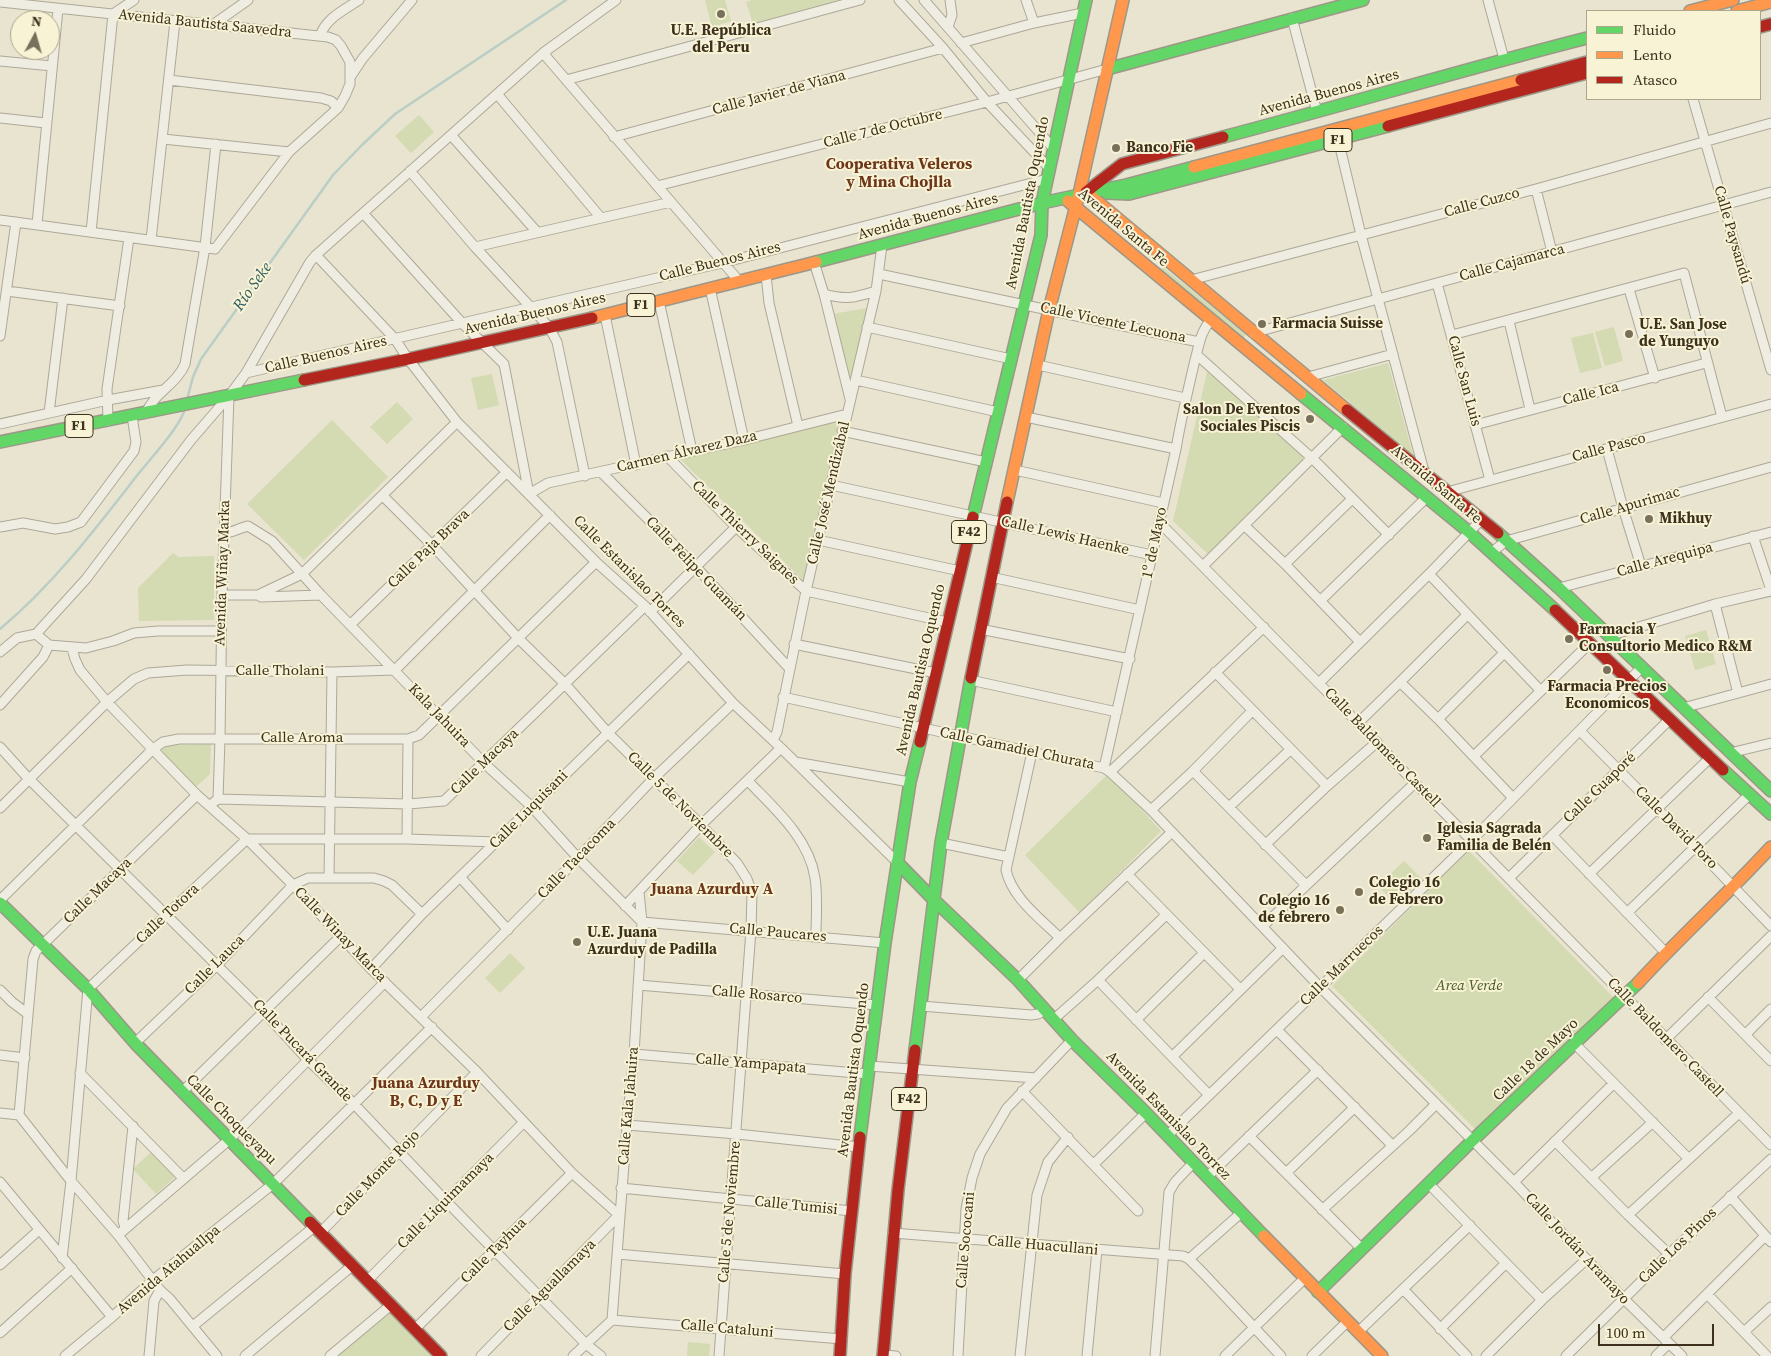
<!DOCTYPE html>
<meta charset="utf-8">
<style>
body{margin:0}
#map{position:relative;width:1771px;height:1356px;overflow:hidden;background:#e8e4d0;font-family:"Source Serif 4",serif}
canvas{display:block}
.legend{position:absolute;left:1586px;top:10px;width:175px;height:90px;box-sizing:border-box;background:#f8f3d5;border:1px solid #ada58c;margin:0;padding:6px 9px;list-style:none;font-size:15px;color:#3d311e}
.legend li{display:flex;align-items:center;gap:10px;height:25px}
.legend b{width:25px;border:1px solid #ada58c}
.north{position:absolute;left:10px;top:10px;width:50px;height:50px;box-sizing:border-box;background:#f8f3d5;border:1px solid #ada58c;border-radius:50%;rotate:6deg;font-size:14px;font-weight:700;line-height:20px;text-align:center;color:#3d311e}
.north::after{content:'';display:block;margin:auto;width:18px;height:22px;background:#79705c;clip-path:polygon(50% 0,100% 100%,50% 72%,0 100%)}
.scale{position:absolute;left:1598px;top:1324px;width:116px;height:22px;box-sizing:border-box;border:2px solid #3d311e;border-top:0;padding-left:6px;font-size:15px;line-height:18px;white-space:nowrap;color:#3d311e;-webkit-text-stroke:4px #f8f3d5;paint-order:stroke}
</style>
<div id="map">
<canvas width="1771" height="1356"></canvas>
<ul class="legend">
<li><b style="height:6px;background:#63d668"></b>Fluido</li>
<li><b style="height:6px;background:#ff974d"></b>Lento</li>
<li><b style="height:6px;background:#b3261e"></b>Atasco</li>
</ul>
<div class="north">N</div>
<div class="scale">100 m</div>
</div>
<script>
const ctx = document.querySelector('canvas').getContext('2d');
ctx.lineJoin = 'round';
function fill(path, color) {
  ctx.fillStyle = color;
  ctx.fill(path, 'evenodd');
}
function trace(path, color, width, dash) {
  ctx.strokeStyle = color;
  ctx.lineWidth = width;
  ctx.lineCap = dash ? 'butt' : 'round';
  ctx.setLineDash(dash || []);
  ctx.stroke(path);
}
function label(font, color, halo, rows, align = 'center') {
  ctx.font = font + ' "Source Serif 4",serif';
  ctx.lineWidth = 4;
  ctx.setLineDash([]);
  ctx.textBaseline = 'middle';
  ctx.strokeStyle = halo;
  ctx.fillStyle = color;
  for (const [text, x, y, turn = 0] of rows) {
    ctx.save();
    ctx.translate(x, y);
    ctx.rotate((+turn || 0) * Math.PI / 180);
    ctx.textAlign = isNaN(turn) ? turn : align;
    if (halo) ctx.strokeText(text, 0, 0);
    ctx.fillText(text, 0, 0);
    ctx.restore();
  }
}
const green = new Path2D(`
 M705 0H725L731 21 712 27Z
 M752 0H838V3L754 27 746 2Z
 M419 115 434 132 411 153 395 136Z
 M1163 267 1246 334 1245 336 1243 338 1160 271Z
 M868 308 851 379 832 314Z
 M1614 327 1623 361 1605 366 1595 332Z
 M1593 333 1602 368 1580 373 1571 338Z
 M1210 359 1307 456 1209 555 1173 521Z
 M1388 363 1413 455 1323 380Z
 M492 374 499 405 478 410 471 378Z
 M397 402 413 419 387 444 370 427Z
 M332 420 388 477 304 560 247 504Z
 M839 420 806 583 680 459Z
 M173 553 179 557 214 556V620L139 621 138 588Z
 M1706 630 1716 664 1695 670 1685 636Z
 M211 744 210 774 195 788 162 752V748L168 745Z
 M1109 773 1161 831 1080 913 1025 855Z
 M699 837 715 852 693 875 677 861Z
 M1469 851 1615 999 1476 1130 1332 986 1432 887 1431 886Z
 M1404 861 1422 879 1396 904 1378 886Z
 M510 953 525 968 500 993 485 978Z
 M151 1152 175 1177 156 1194 133 1169Z
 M388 1312 431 1356H338Z
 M688 1342 710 1344 709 1356H687Z`);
const stream = new Path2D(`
 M188 396 193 377 201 359 333 175 363 144 395 114 566 0
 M0 629C54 584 96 528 139 473 153 456 176 431 184 412`);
const street = new Path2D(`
 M899 0 943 48 987 102 1049 168
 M924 0 1053 148
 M1026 0 1034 23
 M1488 0 1504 59
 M0 2 328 37 336 40 341 46 350 62V84L345 96 338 108 289 152 215 249 0 220
 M1292 18 1317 112
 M214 24 248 0
 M948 27 952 15 950 0
 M320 36C326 18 344 10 359 0
 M961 43 1034 23 1083 13
 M543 53 739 281
 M0 61 52 66
 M351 76 363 58 412 0
 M169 80 321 98 331 101 338 108
 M566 80 860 0
 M497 94 601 218
 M1693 99 1771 370
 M0 118 46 123
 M451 135 537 232
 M614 137 943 48
 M163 139 289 152
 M1338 139 1361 235 1425 475
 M410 171 475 247 549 327 557 342 585 476
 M657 186 987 102 1107 69
 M1536 189 1552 252
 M363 213 462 323 504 364 529 494 548 483 744 440 847 414
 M37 224 58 9
 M91 232 113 14 134 0
 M151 240 175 21
 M475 247 671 202
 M316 255 395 339 408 359 457 422 596 562 645 606 733 703 781 748 897 862
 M814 262 824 294 850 399
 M879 274 1199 342
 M766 275 769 303 798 426
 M1191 280 1536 189 1771 123
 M1437 283 1490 480
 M710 288 744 440
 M1629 289 1655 378
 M7 291 120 306
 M824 294C846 300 854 298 876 291
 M659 301 692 451
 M605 315 636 465
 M1509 321 1530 409
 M867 327 1011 359
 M1253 333 1771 192
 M1452 335 1684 273 1722 417
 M0 336 16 222
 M1197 355 1313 459 1389 535
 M1038 365 1185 398
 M246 373 722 263 1047 179
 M1308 377 1393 354
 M856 380 998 412
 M49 413 63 298
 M146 413C154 393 177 384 185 364L205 247 216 144
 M1026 417 1176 449
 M108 421 107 389 129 238
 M0 424 108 400 163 390
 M1475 425 1706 363
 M842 431 986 462
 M1607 449 1623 508 1641 566
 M667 456 736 527 806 591 947 622
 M1015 470 1163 503
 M601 472 696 567 789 668
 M831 485 1152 555
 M1447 492 1771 404
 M383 496 433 546 519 639 565 684 608 733 701 825 737 863 747 879 752 893 751 930 719 1356
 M1160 523 1358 723 1415 783 1771 1145
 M1244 525 1285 564 1360 642
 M0 527 23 523 55 529 68 527 81 522 134 451 136 442 132 416
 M223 533C234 533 238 528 248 526L272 541 321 595 485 764 532 807 578 858 642 922 885 943
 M1753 536 1771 590
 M818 540 960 571
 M1492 552 1506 541 1771 467
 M1285 564 1352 499
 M1203 566 1343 427
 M1429 574 1541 691
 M991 577 1140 610
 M1559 588 1771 532
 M222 595H258L302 574 457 422
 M258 595 261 597 321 595
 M1321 600 1427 497
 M1715 604 1738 693
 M650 612 736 527
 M350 625 507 472
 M980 629 1130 659
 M36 634 49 645 86 648 113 641 134 633 158 631H221
 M1609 636 1715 604 1771 591
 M794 644 936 673
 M72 648 75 659 80 670 107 702 197 795 247 839 293 885 371 969 477 1072 572 1173 619 1215 481 1356
 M0 652 17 638 36 634 86 579 191 440 229 396 246 373 310 262 316 255 543 53 616 0
 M1215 672 1327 786
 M970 680 1117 712
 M1400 682 1467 615
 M1319 683 1429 574 1482 519
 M783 697 1104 768 1110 772 1151 810 1320 987 1514 1182 1624 1299 1682 1356
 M0 705 43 657 49 645
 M1683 708 1771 684
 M1438 719 1504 653
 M1358 723 1400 682 1438 719 1513 798
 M1580 731 1695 847 1771 926
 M773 740 777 732 806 591 876 291 882 245
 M0 747 28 778 264 1012 308 1060 355 1105 446 1201 586 1344 601 1356
 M1032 752 1006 870C1012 898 1040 918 1060 938
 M1730 753 1771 743
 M1474 756 1590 643
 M795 762 910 782
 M1104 768 1176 449C1181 419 1188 390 1195 360 1199 346 1200 332 1211 320
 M1193 771 1306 885
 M1110 772 1264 627
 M748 781C774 808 809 838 815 878 818 897 816 917 816 936
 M197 795 36 951 33 959 19 1115 71 1181 118 1235 160 1290 170 1299 217 1356
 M218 799 408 804 444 801 645 606
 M214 802 218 799 220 739 222 595 229 396
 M1229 807 1290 750
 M0 808 107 702 134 679 148 673 187 670 332 672 395 670 550 515
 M1151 810 1193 771 1252 711
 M1552 835 1666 953
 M407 839 408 739
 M941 843 1009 857
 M1265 845 1327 786 1377 742
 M1127 874 1240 989
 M1589 874 1711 757
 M460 877 508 930
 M329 878 332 672
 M1509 878 1669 720
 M0 900 153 749 163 742 179 739H408L419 735 596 562
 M625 906 701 825 781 748
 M1627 913 1750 794
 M1263 926 1415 783
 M371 969 422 914 689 654
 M1018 980 1060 938 1172 832
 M1098 980 1209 1095
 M638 985 877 1005
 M0 990 12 1002 28 1014
 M1708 997 1771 1061
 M921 1006 1031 1015 1038 1014 1045 1010
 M421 1017 578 858 654 778 733 703
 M1053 1020 1098 980 1166 915
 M1136 1020 1204 953
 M1277 1030 1392 1145
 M1746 1034 1771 1009
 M1665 1040 1771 936
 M135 1043 217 965 293 885 308 878H374L384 881 392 885 422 914
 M1574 1043 1688 1158
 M634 1054 868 1074
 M0 1055 25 1058
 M1173 1056 1283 948
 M869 1066 1036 1078
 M80 1073 183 1178
 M1022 1091 1138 1211
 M182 1092 340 937
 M0 1113 19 1115
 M627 1125 737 1134 859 1147
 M1167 1136 1472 840 1642 667
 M1249 1136 1362 1249
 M1555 1141 1628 1215 1669 1254
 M1094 1164 1146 1113
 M1286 1173 1355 1107
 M1207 1177 1318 1070
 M1591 1178 1653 1122
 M0 1182 112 1317
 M1514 1182 1614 1083
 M1429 1184 1542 1300
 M621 1188 852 1211
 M1730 1196 1771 1242
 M1322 1210 1409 1131 1436 1104
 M1628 1215 1739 1113
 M125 1227 123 1221 133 1126
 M320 1233 477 1072
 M893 1233 1183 1256 1189 1259 1204 1274 1281 1356
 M118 1235 230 1139 385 982
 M617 1254 845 1274
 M62 1258 71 1181 88 989 247 839H407L497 842
 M1189 1259 1241 1213
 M0 1265 39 1230
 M368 1280 524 1122
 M1403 1289 1467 1356
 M1707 1294 1767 1356
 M612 1320 627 1125 634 1054 642 922 639 892
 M612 1320 842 1339
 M193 1326 314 1227
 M415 1329 572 1173
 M1440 1329 1506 1263
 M1358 1332 1470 1225
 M1744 1332 1771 1307
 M0 1333 72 1268
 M1664 1337 1765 1236
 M883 1355 896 1356
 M65 1356 112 1317 153 1280 273 1184 432 1027
 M149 1356 154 1301 160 1290
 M245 1356 353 1265
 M330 1356 391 1305
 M573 1356 612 1320
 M958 1356 966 1209 972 1178 980 1154 1007 1108 1072 1040
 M1020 1356 1037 1195 1048 1162 1068 1137
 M1087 1356 1097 1250
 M1155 1356 1169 1192 1175 1182 1193 1163
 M1225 1356 1305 1278
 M1312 1356 1348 1321
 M1486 1356 1542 1300 1587 1259
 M1566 1356 1669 1254 1771 1159
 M1656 1356 1669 1343`);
const fast = new Path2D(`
 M1107 69 1363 0
 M1223 137C1345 105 1465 69 1587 38
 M1107 193 1129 194 1388 126
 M1042 203 1086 0
 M816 262 1042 203 1126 185 1194 167
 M1301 394 1469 532 1555 610
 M0 442 304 380
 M973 517 1041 235 1042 203
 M1498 533 1559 588 1771 791
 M1723 770 1771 814
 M897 862 933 899 1018 980 1072 1040 1146 1113 1264 1236
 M0 903 88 989 135 1043 310 1222
 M915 1050 941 843 971 678
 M860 1137 885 943 910 782 920 742
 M1318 1292 1473 1140 1638 983`);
const slow = new Path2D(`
 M1690 11 1733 0
 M1737 11 1771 2
 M1194 167 1521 80
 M1086 192 1347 410
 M1079 194 1123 0
 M1068 201 1301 394
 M592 318 816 262
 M1007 502 1049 310 1079 194
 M1638 983C1681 936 1728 894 1771 847
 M1264 1236 1382 1356`);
const jam = new Path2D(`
 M1760 27 1771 24
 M1521 80 1587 62
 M1388 126 1587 73
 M1086 192 1122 164 1223 137
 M304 380 408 359 592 318
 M1347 410 1498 533
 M1555 610 1723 770
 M971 678 1007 502
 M920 742 973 517
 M310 1222 441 1356
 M840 1356 845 1274 860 1137
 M883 1356 898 1190 915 1050`);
const markers = [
 [721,14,5,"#79705c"],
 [1116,148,5,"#79705c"],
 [1262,324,5,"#79705c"],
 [1629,334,5,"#79705c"],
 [1310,419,5,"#79705c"],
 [1649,519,5,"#79705c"],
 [1569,639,5,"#79705c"],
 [1607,670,5,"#79705c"],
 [1427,838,5,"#79705c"],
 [1359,892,5,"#79705c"],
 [1340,910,5,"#79705c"],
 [577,942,5,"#79705c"]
];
const shields = [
 [1338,140,28],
 [641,305,28],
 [79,426,28],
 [969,532,35],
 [909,1099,35]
];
const shieldNames = [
 ["F1",1338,140],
 ["F1",641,305],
 ["F1",79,426],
 ["F42",969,532],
 ["F42",909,1099]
];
const streetNames = [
 ["Avenida Bautista Saavedra",205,24,6],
 ["Calle Javier de Viana",779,93,-15],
 ["Avenida Buenos Aires",1329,93,-15],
 ["Calle 7 de Octubre",883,129,-14],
 ["Avenida Bautista Oquendo",1028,203,-79],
 ["Calle Cuzco",1482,203,-15],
 ["Avenida Buenos Aires",928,217,-15],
 ["Avenida Santa Fe",1123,228,40],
 ["Calle Paysandú",1732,235,74],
 ["Calle Buenos Aires",720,262,-14],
 ["Calle Cajamarca",1512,263,-15],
 ["Avenida Buenos Aires",535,314,-13],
 ["Calle Vicente Lecuona",1113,323,12],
 ["Calle Buenos Aires",326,355,-13],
 ["Calle San Luis",1464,381,75],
 ["Calle Ica",1591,394,-14],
 ["Calle Pasco",1609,448,-15],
 ["Carmen Álvarez Daza",687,452,-13],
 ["Avenida Santa Fe",1436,485,40],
 ["Calle José Mendizábal",829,493,-77],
 ["Calle Apurimac",1630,506,-16],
 ["Calle Thierry Saignes",745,533,44],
 ["Calle Lewis Haenke",1065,536,13],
 ["1º de Mayo",1155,543,-78],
 ["Calle Paja Brava",429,549,-44],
 ["Calle Arequipa",1665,560,-15],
 ["Calle Felipe Guamán",696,569,46],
 ["Calle Estanislao Torres",629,572,45],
 ["Avenida Wiñay Marka",223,573,-88],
 ["Avenida Bautista Oquendo",921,670,-77],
 ["Calle Tholani",280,671],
 ["Kala Jahuira",439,716,46],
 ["Calle Aroma",302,738],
 ["Calle Baldomero Castell",1382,748,46],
 ["Calle Gamadiel Churata",1017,749,12],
 ["Calle Macaya",485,762,-44],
 ["Calle Guaporé",1600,788,-44],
 ["Calle 5 de Noviembre",680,805,45],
 ["Calle Luquisani",529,810,-45],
 ["Calle David Toro",1676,828,45],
 ["Calle Tacacoma",577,859,-46],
 ["Calle Macaya",98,891,-44],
 ["Calle Totora",168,914,-43],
 ["Calle Paucares",778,933,5],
 ["Calle Winay Marca",340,935,46],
 ["Calle Lauca",215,965,-45],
 ["Calle Marruecos",1342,966,-44],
 ["Calle Rosarco",757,995,5],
 ["Calle Baldomero Castell",1665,1038,46],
 ["Calle Pucará Grande",302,1051,46],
 ["Calle 18 de Mayo",1536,1060,-44],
 ["Calle Yampapata",751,1064,5],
 ["Avenida Bautista Oquendo",854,1070,-83],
 ["Calle Kala Jahuira",629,1106,-85],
 ["Avenida Estanislao Torrez",1168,1116,46],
 ["Calle Choqueyapu",231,1120,45],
 ["Calle Monte Rojo",378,1174,-46],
 ["Calle Liquimamaya",446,1201,-45],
 ["Calle Tumisi",796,1206,6],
 ["Calle 5 de Noviembre",730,1212,-85],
 ["Calle Sococani",966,1240,-85],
 ["Calle Huacullani",1043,1246,5],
 ["Calle Los Pinos",1678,1246,-44],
 ["Calle Jordán Aramayo",1577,1249,47],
 ["Calle Tayhua",494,1251,-45],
 ["Avenida Atahuallpa",169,1270,-40],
 ["Calle Aguallamaya",550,1286,-45],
 ["Calle Cataluni",727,1329,5]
];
const poiNames = [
 ["U.E. República",721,31,"center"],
 ["del Peru",721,48,"center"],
 ["Banco Fie",1126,148],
 ["Farmacia Suisse",1272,324],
 ["U.E. San Jose",1639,325],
 ["de Yunguyo",1639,342],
 ["Salon De Eventos",1300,410,"right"],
 ["Sociales Piscis",1300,427,"right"],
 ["Mikhuy",1659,519],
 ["Farmacia Y",1579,630],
 ["Consultorio Medico R&M",1579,647],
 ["Farmacia Precios",1607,687,"center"],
 ["Economicos",1607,704,"center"],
 ["Iglesia Sagrada",1437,829],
 ["Familia de Belén",1437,846],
 ["Colegio 16",1369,883],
 ["de Febrero",1369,900],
 ["Colegio 16",1330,901,"right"],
 ["de febrero",1330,918,"right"],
 ["U.E. Juana",587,933],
 ["Azurduy de Padilla",587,950]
];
const parkNames = [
 ["Area Verde",1469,986]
];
const neighbourhoodNames = [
 ["Cooperativa Veleros",899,165],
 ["y Mina Chojlla",899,183],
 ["Juana Azurduy A",712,890],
 ["Juana Azurduy",426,1084],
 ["B, C, D y E",426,1102]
];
const waterNames = [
 ["Río Seke",253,287,-55]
];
fill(green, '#d4dab1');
trace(stream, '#bacec5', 2.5);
trace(street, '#ada898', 11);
trace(fast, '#9d9788', 14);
trace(slow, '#9d9788', 14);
trace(jam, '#9d9788', 14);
trace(street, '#efece1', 9);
trace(fast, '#63d668', 11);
trace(slow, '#ff974d', 11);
trace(jam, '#b3261e', 11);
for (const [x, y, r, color] of markers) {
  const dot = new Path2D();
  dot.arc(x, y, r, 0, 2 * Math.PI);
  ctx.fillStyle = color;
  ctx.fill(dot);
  trace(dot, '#f8f3d5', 2);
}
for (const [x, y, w] of shields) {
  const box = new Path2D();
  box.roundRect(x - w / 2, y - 11.5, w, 23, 4);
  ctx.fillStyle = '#f8f3d5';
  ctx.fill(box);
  trace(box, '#3d311e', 1);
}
label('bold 14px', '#3d311e', null, shieldNames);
label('15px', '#3d311e', '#f8f3d5', streetNames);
label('bold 15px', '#3d311e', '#f8f3d5', poiNames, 'left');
label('italic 15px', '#465b23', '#f8f3d5', parkNames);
label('bold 16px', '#6d361a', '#f8f3d5', neighbourhoodNames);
label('italic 16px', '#2c5b5e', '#f8f3d5', waterNames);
</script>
